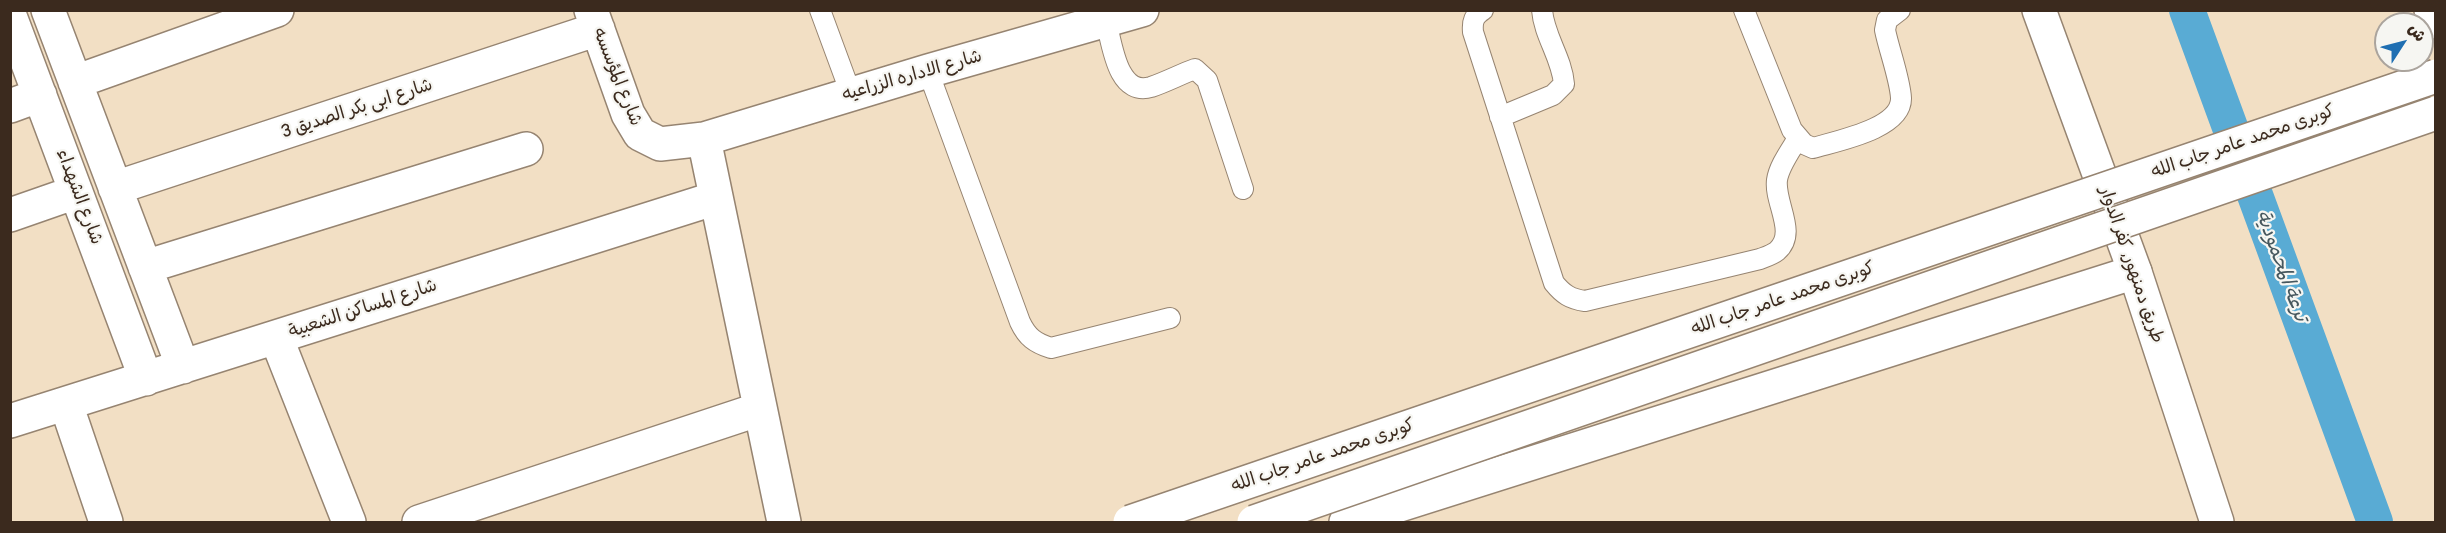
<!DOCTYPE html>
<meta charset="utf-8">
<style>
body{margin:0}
#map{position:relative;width:2446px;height:533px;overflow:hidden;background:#f2dfc4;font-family:Pangolin,"Playpen Sans Arabic",sans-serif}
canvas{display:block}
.frame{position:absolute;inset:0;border:12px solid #3b2a1e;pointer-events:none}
.north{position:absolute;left:2374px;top:12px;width:60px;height:60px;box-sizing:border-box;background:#f6f6f2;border:2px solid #aba49d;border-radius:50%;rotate:54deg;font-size:16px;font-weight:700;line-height:24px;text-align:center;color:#3b2a1e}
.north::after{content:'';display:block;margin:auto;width:21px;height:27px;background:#1f6fb2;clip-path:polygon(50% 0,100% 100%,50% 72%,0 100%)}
</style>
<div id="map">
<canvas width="2446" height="533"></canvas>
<div class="frame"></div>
<div class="north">ش</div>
</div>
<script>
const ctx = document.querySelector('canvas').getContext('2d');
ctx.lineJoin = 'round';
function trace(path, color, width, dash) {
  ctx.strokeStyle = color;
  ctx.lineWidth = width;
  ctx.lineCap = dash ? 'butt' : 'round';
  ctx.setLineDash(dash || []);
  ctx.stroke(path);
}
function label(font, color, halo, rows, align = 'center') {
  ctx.font = font + ' Pangolin,"Playpen Sans Arabic",sans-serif';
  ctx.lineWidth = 4.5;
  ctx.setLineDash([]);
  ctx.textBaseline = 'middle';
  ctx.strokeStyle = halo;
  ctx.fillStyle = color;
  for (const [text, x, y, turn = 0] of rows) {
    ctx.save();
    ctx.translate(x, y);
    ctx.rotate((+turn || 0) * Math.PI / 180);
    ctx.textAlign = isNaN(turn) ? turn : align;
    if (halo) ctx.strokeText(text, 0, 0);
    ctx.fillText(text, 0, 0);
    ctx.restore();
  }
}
const canal = new Path2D(`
 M2187 10 2375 522`);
const lane = new Path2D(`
 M820 10 851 94
 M1483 10C1474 16 1472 21 1473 32L1554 283C1563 294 1570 299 1585 301L1760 259C1765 257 1772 255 1777 251 1798 233 1774 203 1777 180 1779 166 1791 150 1798 138
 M1744 10 1792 130 1804 144 1813 148C1836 141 1902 129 1901 98 1900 79 1889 50 1885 30L1887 20 1900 10
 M1106 21C1112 43 1117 97 1151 87 1166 82 1181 74 1195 69L1207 80 1243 189
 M928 71 1020 322C1027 337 1035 343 1051 348L1170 318
 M1500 117 1553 95 1564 84C1562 58 1544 36 1542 10`);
const street = new Path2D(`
 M48 10 183 367
 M591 10 628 114 640 134 660 144 704 139 928 71 1142 10
 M10 16 146 379
 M75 82 277 10
 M10 106 40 95
 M704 139 784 522
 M115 188 598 29
 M10 215 76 192
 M145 267 526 149
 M276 337 349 522
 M66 404 106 522
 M10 421 716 198
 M419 522 760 409
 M1346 522 2135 272`);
const secondary = new Path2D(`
 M2039 10 2135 272 2217 522
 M2431 10 2436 22`);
const secondaryBridge = new Path2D(`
 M1130 522 2436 76
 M1254 522 2436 113`);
const streetNames = [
 ["شارع الاداره الزراعيه",912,76,-16],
 ["شارع المؤسسه",617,77,68],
 ["شارع ابى بكر الصديق 3",357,109,-18],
 ["كوبرى محمد عامر جاب الله",2243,142,-19],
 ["شارع الشهداء",79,197,69],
 ["طريق دمنهور, كفر الدوار",2131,265,71],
 ["كوبرى محمد عامر جاب الله",1783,299,-19],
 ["شارع المساكن الشعبية",363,309,-18],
 ["كوبرى محمد عامر جاب الله",1323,456,-19]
];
const waterNames = [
 ["ترعة المحمودية",2281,266,70]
];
trace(canal, '#59abd4', 36);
trace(lane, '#968471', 22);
trace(street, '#968471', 36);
trace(secondary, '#968471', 36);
trace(lane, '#fff', 20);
trace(street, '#fff', 33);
trace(secondary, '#fff', 33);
trace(secondaryBridge, '#968471', 36, []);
trace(secondaryBridge, '#fff', 33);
label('18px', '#3b2a1e', '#f6f6f2', streetNames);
label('italic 20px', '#46575e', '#f6f6f2', waterNames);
</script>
